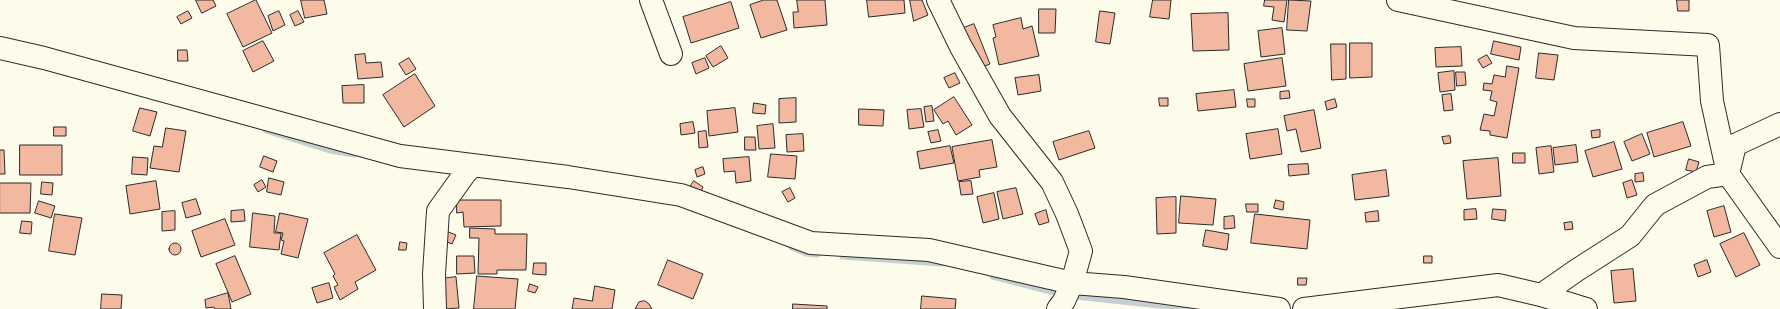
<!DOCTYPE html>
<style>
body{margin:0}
canvas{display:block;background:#fdfbea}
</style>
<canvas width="1780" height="309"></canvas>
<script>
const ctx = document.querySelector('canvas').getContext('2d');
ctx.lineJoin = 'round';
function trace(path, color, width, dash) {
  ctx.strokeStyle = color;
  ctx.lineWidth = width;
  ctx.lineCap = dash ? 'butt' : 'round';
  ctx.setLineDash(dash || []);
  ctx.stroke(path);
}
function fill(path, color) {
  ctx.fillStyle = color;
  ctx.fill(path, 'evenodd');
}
const stream = new Path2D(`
 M266 130 330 150 354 154
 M792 247 806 253 817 254
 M843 256 942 263
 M993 276 1066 295 1196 309`);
const building = new Path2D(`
 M196 0H213L216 6 202 13Z
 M256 0 272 33 243 47 227 14Z
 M301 0H324L327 14 305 18Z
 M764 0H777L787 30 761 38 750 5Z
 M797 0H825L827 25 794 28 793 12H798Z
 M867 0H904L905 13 869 17Z
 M910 0H922L928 15 914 21Z
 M1153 0H1171L1169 19 1150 17Z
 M1265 0H1287L1284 22 1272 20 1274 7 1264 6Z
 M1289 0 1311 1 1307 31 1287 30Z
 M1677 0H1689V11H1678Z
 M731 2 739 28 691 43 683 17Z
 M1039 9H1056L1055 33H1039Z
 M188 11 192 18 181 24 177 17Z
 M279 11 285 25 273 31 268 16Z
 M298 11 304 22 295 26 290 15Z
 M1100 11 1115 13 1110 44 1096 42Z
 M1228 13 1229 50 1193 51 1191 14Z
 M1021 18 1023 29 1032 26 1039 56 999 65 993 38 996 37 993 25Z
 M974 24 990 64 977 69 961 29Z
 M1282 28 1285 54 1261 57 1258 31Z
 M263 41 274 61 253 72 243 51Z
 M1494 41 1521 47 1519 60 1491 54Z
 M1350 43H1372V77L1350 78Z
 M1331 44H1346V79L1332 80Z
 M721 46 728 58 713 67 706 56Z
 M1461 47 1462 66 1436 67 1435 48Z
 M178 50H187L188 61H178Z
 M1539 53 1558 55 1554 80 1536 78Z
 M365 54 366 63 381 62 383 77 358 79 355 55Z
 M1487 55 1492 63 1483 68 1478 60Z
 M409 58 416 69 406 75 399 64Z
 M705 58 709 68 696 74 692 63Z
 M1282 58 1286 86 1248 91 1244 64Z
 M1507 66 1519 68 1507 138 1490 135V131L1480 130 1484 114 1494 116 1497 102 1490 100 1492 91 1483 90 1484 83 1492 84 1494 75 1505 77Z
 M1454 71 1455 90 1440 92 1438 73Z
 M1456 72H1465L1466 85 1457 86Z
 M955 73 960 83 949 88 944 78Z
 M415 74 435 106 404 127 383 95Z
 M1039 75 1041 91 1018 95 1015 78Z
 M364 85V103H343L342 86Z
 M1234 90 1236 107 1198 111 1196 94Z
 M1289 91 1290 98 1280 99V92Z
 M1451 94 1453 110 1444 111 1442 95Z
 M954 97 972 125 956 135 948 121 943 124 934 110Z
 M796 98V122L779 123V99Z
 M1159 98H1168V106H1160Z
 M1247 99H1255V107H1248Z
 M1335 99 1337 107 1327 110 1325 102Z
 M754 103 766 105 765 114 753 113Z
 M932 106 934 121 926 122 924 107Z
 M140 108 157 112 150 136 133 131Z
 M735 108 738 132 709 136 707 111Z
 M859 109 884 110 883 126 859 125Z
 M921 109 924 127 909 129 907 110Z
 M1314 110 1321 148 1301 152 1296 129 1287 131 1284 116Z
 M693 122 695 133 681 135 680 124Z
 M1683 122 1691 146 1654 157 1647 133Z
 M773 124 775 148 759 149 757 126Z
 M54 127H66V136H54Z
 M166 128 186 131 179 172 150 168 154 146 162 147Z
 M1278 129 1282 154 1250 159 1246 134Z
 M938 130 941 141 931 143 928 132Z
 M1600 130V137L1592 138 1591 131Z
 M706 131 708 147 699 148 698 132Z
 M1089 131 1095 148 1059 160 1053 142Z
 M803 134 804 151 787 152 786 135Z
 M1642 134 1650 154 1632 161 1624 142Z
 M1450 136 1451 143 1444 144 1442 137Z
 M745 137H755L756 150H745Z
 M992 140 997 167 979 170 980 177 958 181 952 147Z
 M1614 142 1622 169 1593 177 1585 151Z
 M20 145H62V175H20Z
 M1576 145 1578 162 1555 165 1553 148Z
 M950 146 954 163 920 169 917 152Z
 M1551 146 1554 172 1539 174 1536 148Z
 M0 150H4L5 174H0Z
 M1513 153H1525V163H1513Z
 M771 154 797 156 795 179 768 177Z
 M264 156 277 161 273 172 260 167Z
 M133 157 148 158 147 175 132 174Z
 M749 157 751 181 736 183 735 171 724 172 723 159Z
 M1498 158 1501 196 1467 199 1463 161Z
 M1689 159 1699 162 1696 172 1686 170Z
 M1308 164 1309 174 1289 176 1288 165Z
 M703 167 705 174 697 177 695 170Z
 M1386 170 1389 196 1355 200 1352 175Z
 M1643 173 1644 181 1635 182V174Z
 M269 178 284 182 281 195 267 192Z
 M262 180 266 187 258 192 254 185Z
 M1632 180 1637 195 1627 198 1623 183Z
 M156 181 160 209 130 214 126 186Z
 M694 181 703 187 700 193 690 187Z
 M971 181 973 194 961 195 959 182Z
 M42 182 53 183 52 195 41 194Z
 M0 183H31L30 213H0Z
 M790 188 795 198 788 202 782 192Z
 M1016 188 1023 214 1003 219 997 192Z
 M994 193 999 219 983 223 977 197Z
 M1181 196 1216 199 1213 225 1179 223Z
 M1176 197V233L1157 234 1156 198Z
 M196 199 201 214 186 218 182 203Z
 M457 200H501V226L464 227 463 212 457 213Z
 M1276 200 1284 202 1283 210 1274 208Z
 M39 201 55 206 51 218 35 213Z
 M1246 204H1258V212H1247Z
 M1724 206 1731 232 1714 237 1707 211Z
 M1476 209 1477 219 1464 220V210Z
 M1493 209 1506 210 1505 221 1492 219Z
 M244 210 245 221 231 222V211Z
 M1046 210 1049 222 1039 225 1035 214Z
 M175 211V230L162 231V212Z
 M1378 211 1379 221 1366 222 1365 213Z
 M253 213 275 216 274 233H281L279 250 250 247Z
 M280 213 308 219 298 258 281 254 284 241 281 240 283 233 276 232Z
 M55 214 82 218 75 255 49 251Z
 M1255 214 1310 220 1307 249 1251 243Z
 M1234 216 1235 228 1224 229V217Z
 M225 219 235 245 201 257 192 231Z
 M22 221 32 222 31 234 20 233Z
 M1572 222 1573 229 1565 230 1564 223Z
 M470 228 495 229V234H527L526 270H497V274H478L479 238H470Z
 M1206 230 1229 234 1227 250 1203 246Z
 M446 231 456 235 452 244 442 240Z
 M1744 233 1760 265 1736 277 1720 244Z
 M357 235 376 270 355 282 358 289 340 300 334 287 338 285 333 276 335 274 324 253Z
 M400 242 407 243 406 250H399Z
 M169 249a6 6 0 1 1 12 0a6 6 0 1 1-12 0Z
 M235 256 251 294 232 302 216 264Z
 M457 256H474L475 273 457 274Z
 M1424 256H1432V263H1424Z
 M668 260 703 274 693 299 658 285Z
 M1707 260 1711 272 1698 277 1694 265Z
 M534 263H546V275L533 274Z
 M1633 269 1636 301 1614 303 1611 271Z
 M477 276 518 279 515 309H474Z
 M456 277 459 308 444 309 441 279Z
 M1298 278H1307L1306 285H1298Z
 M329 283 333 298 317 303 312 288Z
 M530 284 538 287 535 293 528 291Z
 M595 286 615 290 612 309H572L574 298 592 301Z
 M228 293 231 309H215L214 307 206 308 205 300Z
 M102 294 122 295 121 309H101Z
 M922 296 956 299 955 309H921Z
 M645 301 649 304 652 309H635L639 302Z
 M793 304 827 306V309H793Z`);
const street = new Path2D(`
 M651 0 671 54
 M938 0 961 47 1000 116 1052 182 1067 214 1081 251 1072 283 1064 301 1058 309
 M1398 0 1574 38 1708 45 1712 101 1728 174 1780 247
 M0 48 44 58 400 156 568 177 681 195 811 243 929 250 1072 283 1124 287 1279 309
 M1541 295 1577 270 1630 236 1655 205 1707 177 1728 174 1735 145 1780 124
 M435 309 434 274 438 211 466 172 473 166
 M1304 309 1498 285 1541 295 1586 309`);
trace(stream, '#c7d0d0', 7);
fill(building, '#f2b8a0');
trace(building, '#2b2b2b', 1);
trace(street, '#2b2b2b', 24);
trace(street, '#fdfbea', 22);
</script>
